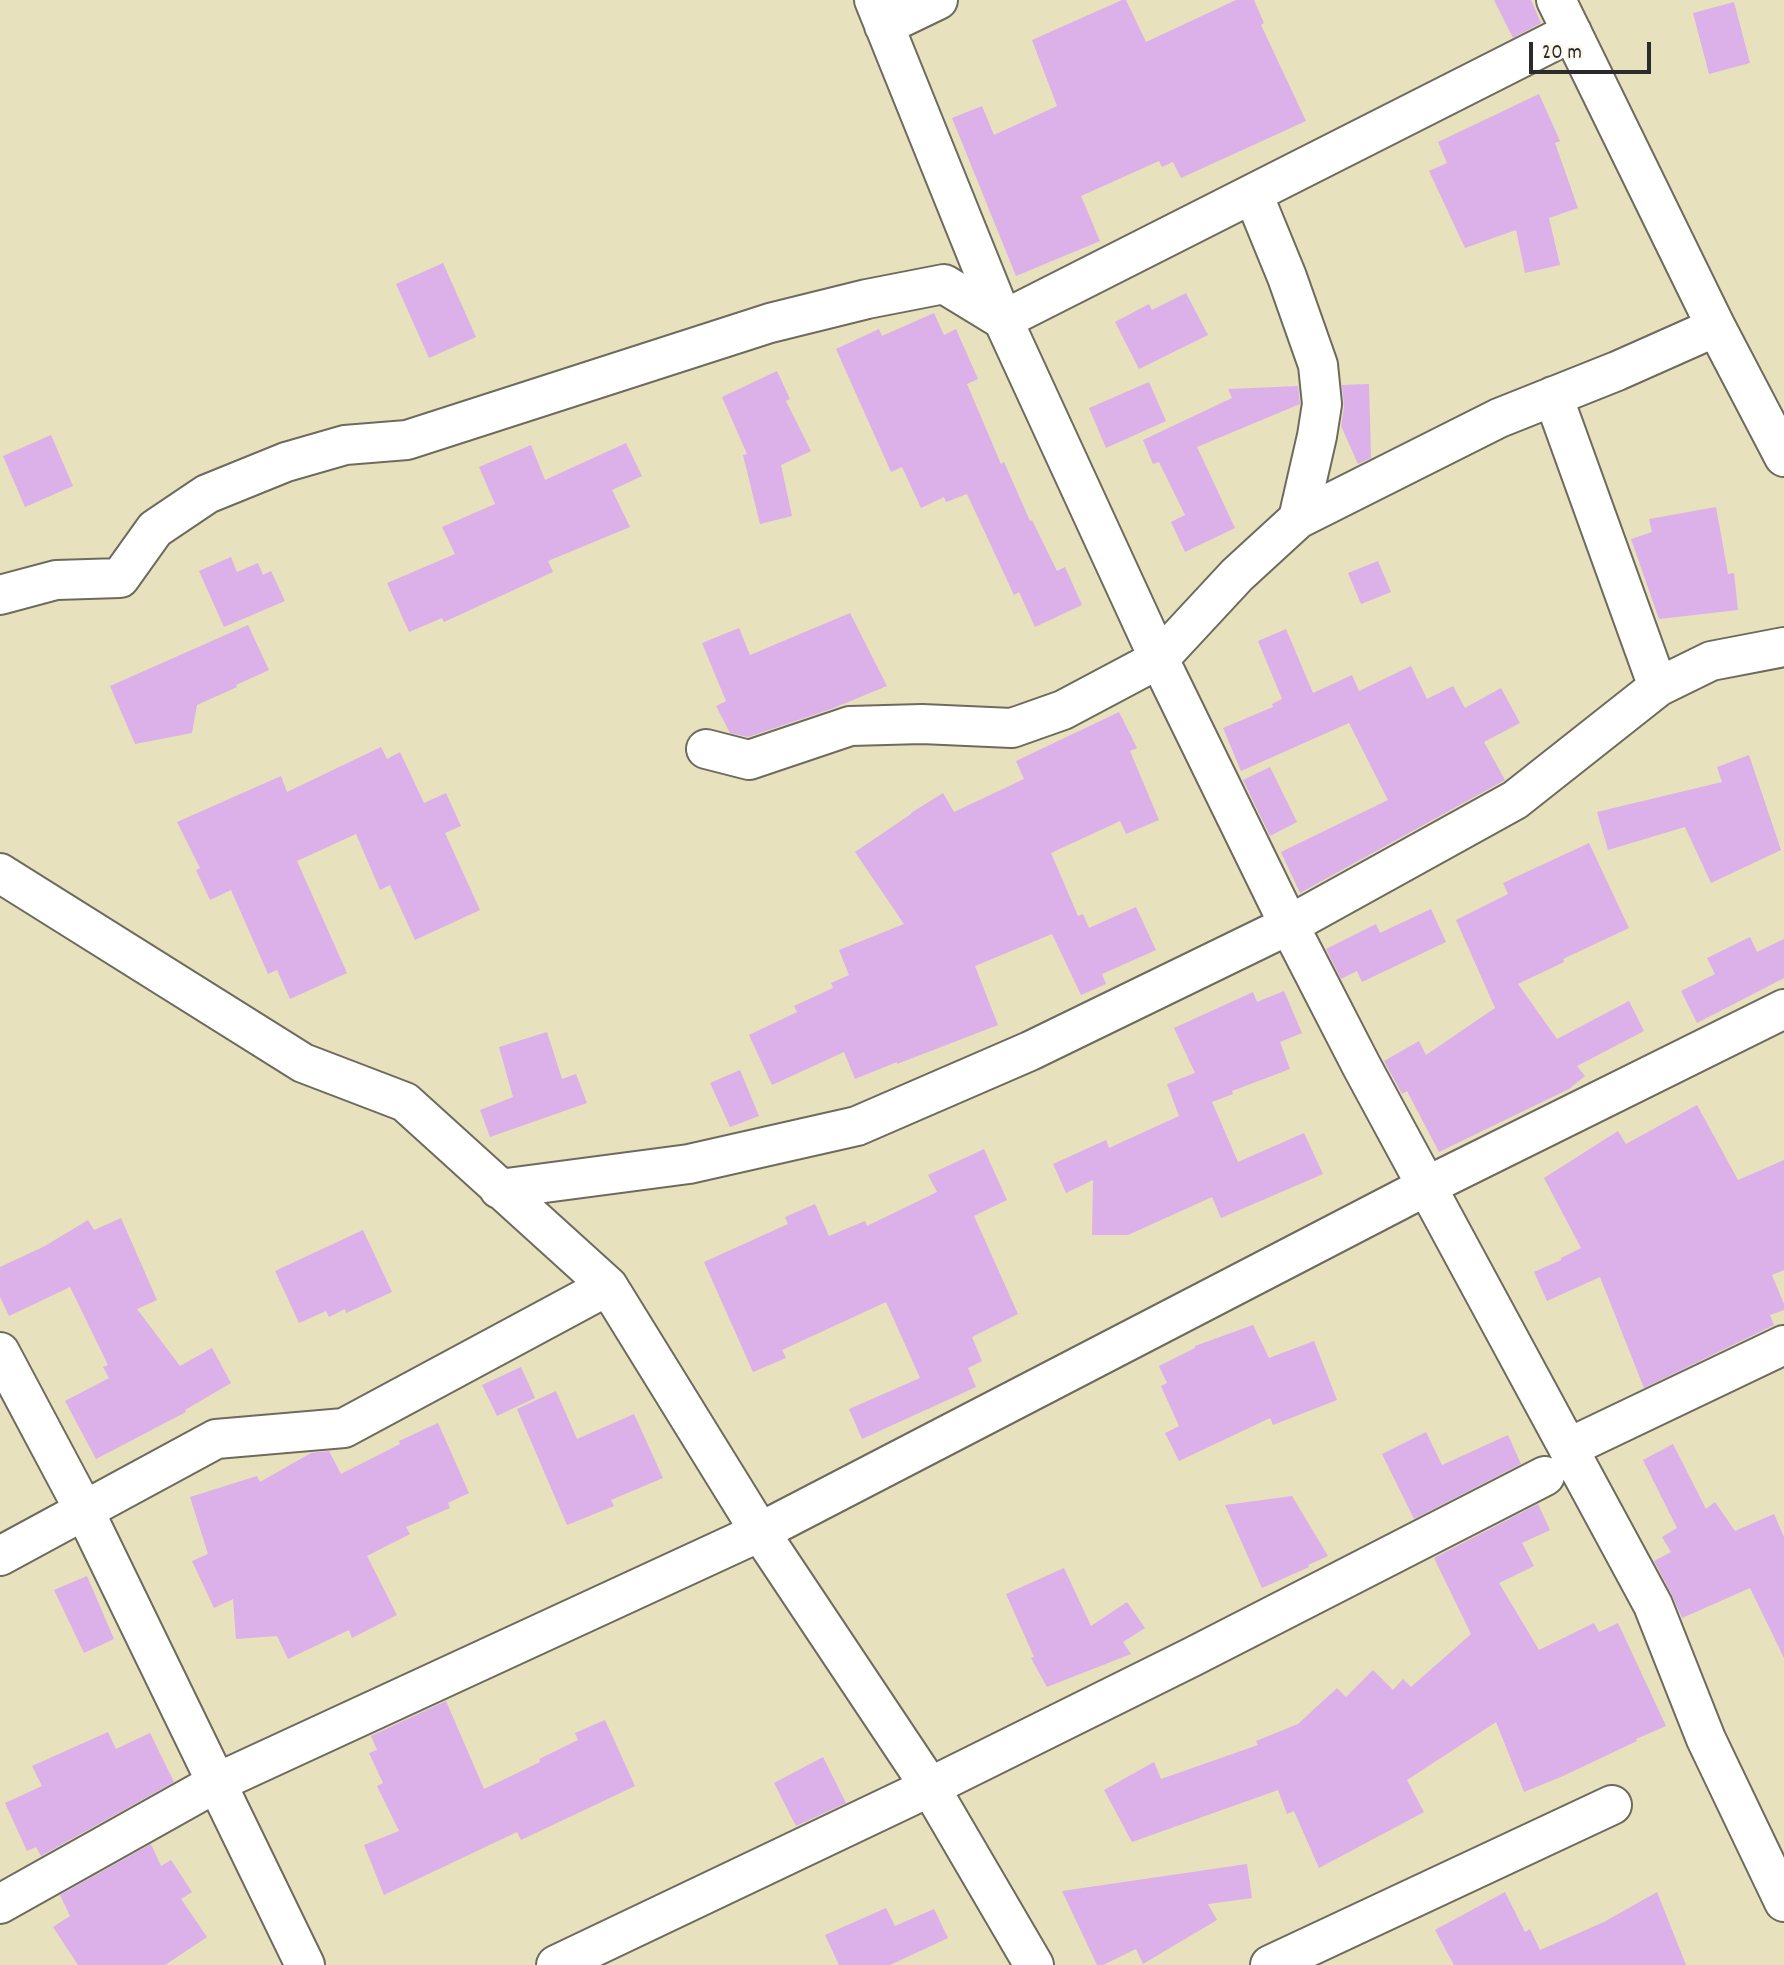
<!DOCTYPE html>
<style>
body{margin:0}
#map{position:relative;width:1784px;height:1965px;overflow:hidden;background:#e8e1bd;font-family:Dekko,sans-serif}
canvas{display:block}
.scale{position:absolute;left:1529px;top:42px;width:122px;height:32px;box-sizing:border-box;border:4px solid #2b2b2b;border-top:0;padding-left:9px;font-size:21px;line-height:24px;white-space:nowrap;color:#2b2b2b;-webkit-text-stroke:5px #fbf7ec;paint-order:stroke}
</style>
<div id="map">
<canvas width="1784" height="1965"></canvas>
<div class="scale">20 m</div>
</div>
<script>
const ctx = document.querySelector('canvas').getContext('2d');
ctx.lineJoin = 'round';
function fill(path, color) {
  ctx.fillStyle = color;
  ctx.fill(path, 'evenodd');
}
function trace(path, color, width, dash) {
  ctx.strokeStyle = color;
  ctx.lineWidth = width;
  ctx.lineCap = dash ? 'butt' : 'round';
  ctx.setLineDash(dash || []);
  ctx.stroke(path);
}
const building = new Path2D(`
 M1122 0H1126L1146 42 1236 0H1254L1264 23 1261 25 1306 121 1181 178 1173 162 1162 167 1159 161 1081 196 1100 241 1016 276 952 118 982 106 994 135 1057 106 1032 40Z
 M1494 0H1531L1541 23 1513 38Z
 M1734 2 1750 63 1709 74 1693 13Z
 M1539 94 1560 141 1555 143 1578 208 1549 218 1560 265 1525 273 1516 230 1465 248 1429 171 1447 163 1438 142Z
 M443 263 476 337 429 358 396 284Z
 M1186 293 1208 335 1139 369 1115 322 1149 304 1152 310Z
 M934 313 944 335 956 329 978 379 967 384 1001 464 1004 462 1030 521 1032 520 1057 571 1065 567 1082 605 1035 627 1019 592 1014 595 967 494 946 502 944 497 921 508 902 467 891 472 836 349 879 329 882 336Z
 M777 371 790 399 786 401 811 451 781 465 792 516 760 524 743 455 747 454 722 397Z
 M1149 382 1166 421 1106 448 1089 408Z
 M1369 384 1371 458 1358 464 1341 426 1344 407 1342 385Z
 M1298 386 1300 404 1197 447 1235 528 1185 552 1171 522 1185 515 1159 462 1153 464 1143 440 1232 398 1228 389Z
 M51 435 73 486 25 507 3 456Z
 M626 443 642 476 612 490 630 527 548 561 553 572 444 622 442 618 409 632 387 583 455 554 442 527 495 504 479 467 531 445 545 480Z
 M1716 507 1728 574 1734 573 1738 610 1659 619 1631 539 1652 532 1649 519Z
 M231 557 237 572 258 563 263 575 271 571 285 601 224 627 199 571Z
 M1378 561 1391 592 1361 604 1348 573Z
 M850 613 887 686 831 709 748 737 730 733 716 706 726 701 702 643 739 628 750 655Z
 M248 625 269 670 236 685 237 687 197 705 192 733 135 744 110 686Z
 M1286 629 1313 693 1352 675 1359 691 1411 666 1427 699 1453 686 1465 708 1501 688 1520 723 1484 742 1505 780 1300 893 1281 852 1388 800 1349 723 1241 771 1223 728 1273 707 1272 704 1282 699 1258 641Z
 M1119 712 1137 748 1130 751 1159 820 1126 834 1120 821 1051 853 1078 916 1083 914 1089 928 1136 907 1156 950 1102 974 1106 984 1081 995 1052 934 975 966 998 1025 897 1064V1062L855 1079 844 1052 772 1085 749 1035 797 1012 794 1006 833 988 831 983 849 975 839 950 904 924 855 852 911 814V813L943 793 954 812 1024 779 1016 761Z
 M381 747 387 759 400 752 424 803 446 793 461 826 445 833 480 910 415 940 390 885 380 890 356 834 297 861 347 973 290 999 277 970 268 974 231 890 210 900 196 870 200 868 177 822 281 776 287 792Z
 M1749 755 1781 850 1711 883 1685 827 1608 850 1597 812 1722 782 1717 767Z
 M1270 767 1297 822 1270 836 1243 780Z
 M1589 843 1629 928 1563 959 1564 962 1518 984 1557 1039 1629 1001 1644 1031 1577 1066 1585 1076 1569 1089 1439 1152 1407 1091 1402 1094 1384 1061 1419 1041 1426 1055 1495 1008 1456 920 1508 894 1503 883Z
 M1431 909 1446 942 1362 982 1357 971 1341 979 1326 949 1376 924 1380 933Z
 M1750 937 1757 952 1784 939V978L1697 1023 1681 991 1715 974 1707 958Z
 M1284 991 1302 1033 1280 1042 1290 1069 1232 1091 1233 1094 1212 1102 1238 1162 1304 1133 1323 1174 1221 1218 1212 1197 1128 1235H1092L1093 1180 1066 1193 1053 1164 1106 1140 1109 1148 1179 1116 1167 1084 1195 1073 1174 1028 1253 992 1257 1002Z
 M547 1032 562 1079 576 1074 587 1103 490 1137 480 1110 513 1097 499 1047Z
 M740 1070 759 1116 730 1127 710 1083Z
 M1697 1105 1738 1180 1784 1160V1270L1772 1275 1784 1304V1310L1770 1315 1774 1325 1644 1388 1600 1277 1547 1301 1534 1272 1561 1260V1258L1581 1248 1544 1178 1618 1131 1626 1144Z
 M984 1149 1007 1200 974 1216 1018 1314 972 1337 982 1361 968 1368 976 1387 862 1439 849 1409 920 1378 886 1302 782 1350 786 1358 753 1372 704 1262 788 1224 785 1217 815 1204 829 1236 865 1221 867 1226 937 1192 928 1175Z
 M121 1218 157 1300 137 1309 180 1366 212 1348 231 1383 185 1410 186 1412 96 1459 65 1401 109 1378 103 1367 108 1365 70 1287 9 1316 0 1297V1267L45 1246 88 1220 94 1230Z
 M363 1230 392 1292 346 1313 345 1309 329 1317 326 1311 299 1323 275 1271Z
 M1253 1325 1269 1358 1314 1341 1337 1400 1273 1425 1270 1418 1179 1461 1165 1433 1179 1426 1161 1386 1167 1383 1159 1366 1195 1348V1346Z
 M521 1367 535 1398 497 1416 482 1385Z
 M556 1391 577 1439 634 1414 663 1478 611 1500 614 1506 567 1525 517 1409Z
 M438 1423 469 1493 448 1503 450 1508 406 1527 410 1534 367 1556 397 1615 352 1638 349 1630 288 1659 277 1636 236 1639 233 1599 214 1608 192 1561 208 1554 190 1497 257 1476 260 1482 311 1453 329 1451 341 1474 400 1444 399 1441Z
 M1426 1432 1442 1465 1508 1435 1521 1464 1414 1519 1382 1454Z
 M1673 1444 1706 1509 1715 1502 1735 1531 1774 1514 1784 1537V1658L1750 1588 1682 1618 1672 1595 1654 1561 1671 1552 1662 1537 1677 1528 1643 1460Z
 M1292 1496 1328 1556 1308 1565 1309 1567 1262 1588 1225 1505Z
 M1538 1504 1550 1530 1522 1543 1534 1566 1499 1583 1539 1650 1594 1623 1599 1632 1618 1623 1666 1726 1636 1739 1637 1741 1563 1776 1524 1792 1496 1722 1407 1780 1424 1812 1319 1868 1294 1811 1287 1814 1278 1790 1132 1842 1104 1790 1154 1762 1161 1779 1258 1745 1256 1741 1298 1724 1337 1688 1346 1697 1373 1670 1393 1690 1403 1679 1411 1687 1471 1634 1434 1558Z
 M1064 1568 1091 1626 1127 1602 1145 1628 1123 1642 1131 1654 1047 1687 1031 1658 1034 1657 1006 1594Z
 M87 1576 114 1639 84 1653 54 1590Z
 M446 1701 484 1789 540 1762 539 1759 578 1740 575 1733 605 1720 635 1786 521 1840 517 1832 384 1895 364 1845 399 1831 377 1786 383 1783 369 1753 377 1750 371 1736Z
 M108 1732 116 1749 150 1733 174 1782 41 1856 36 1847 27 1851 5 1803 42 1786 32 1766Z
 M823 1757 846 1803 796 1826 774 1783Z
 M151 1844 161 1866 171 1860 192 1892 181 1899 207 1937 165 1965H78L53 1927 70 1916 60 1895Z
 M1247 1864 1252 1898 1208 1904 1217 1920 1143 1964 1136 1949 1103 1965H1097L1062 1891Z
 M1505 1892 1525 1932 1530 1929 1540 1950 1604 1922 1657 1892 1686 1965H1454L1435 1930Z
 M886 1908 895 1926 934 1909 948 1938 890 1965H839L825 1935Z`);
const street = new Path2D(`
 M874 0 1003 320 1159 659 1289 925 1361 1065 1653 1605 1706 1739 1784 1902
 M1556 0 1716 327 1784 457
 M884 26 938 0
 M1253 194 1287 277 1318 365 1322 404 1317 436 1298 519
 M1553 396 1658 687
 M0 595 56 580 120 578 155 529 207 494 286 462 345 445 407 440 770 323 867 299 944 284 1003 320 1572 32
 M706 749 749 760 850 726 922 724 1012 728 1063 710 1159 659 1237 575 1298 519 1499 418 1617 371 1716 327
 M0 873 303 1063 405 1102 608 1286 760 1532 930 1787 1034 1965
 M499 1189 689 1164 857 1126 1030 1051 1289 925 1515 800 1658 687 1711 661 1784 647
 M0 1352 84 1510 305 1965
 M1568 1448 1784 1345
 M0 1556 216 1439 344 1428 608 1286
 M0 1904 216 1783 760 1532 1427 1186 1784 1009
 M556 1965 930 1787 1192 1657 1545 1476
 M1270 1965 1612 1805`);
fill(building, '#dcb0e8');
trace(street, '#6d6b5e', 42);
trace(street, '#fff', 38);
</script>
